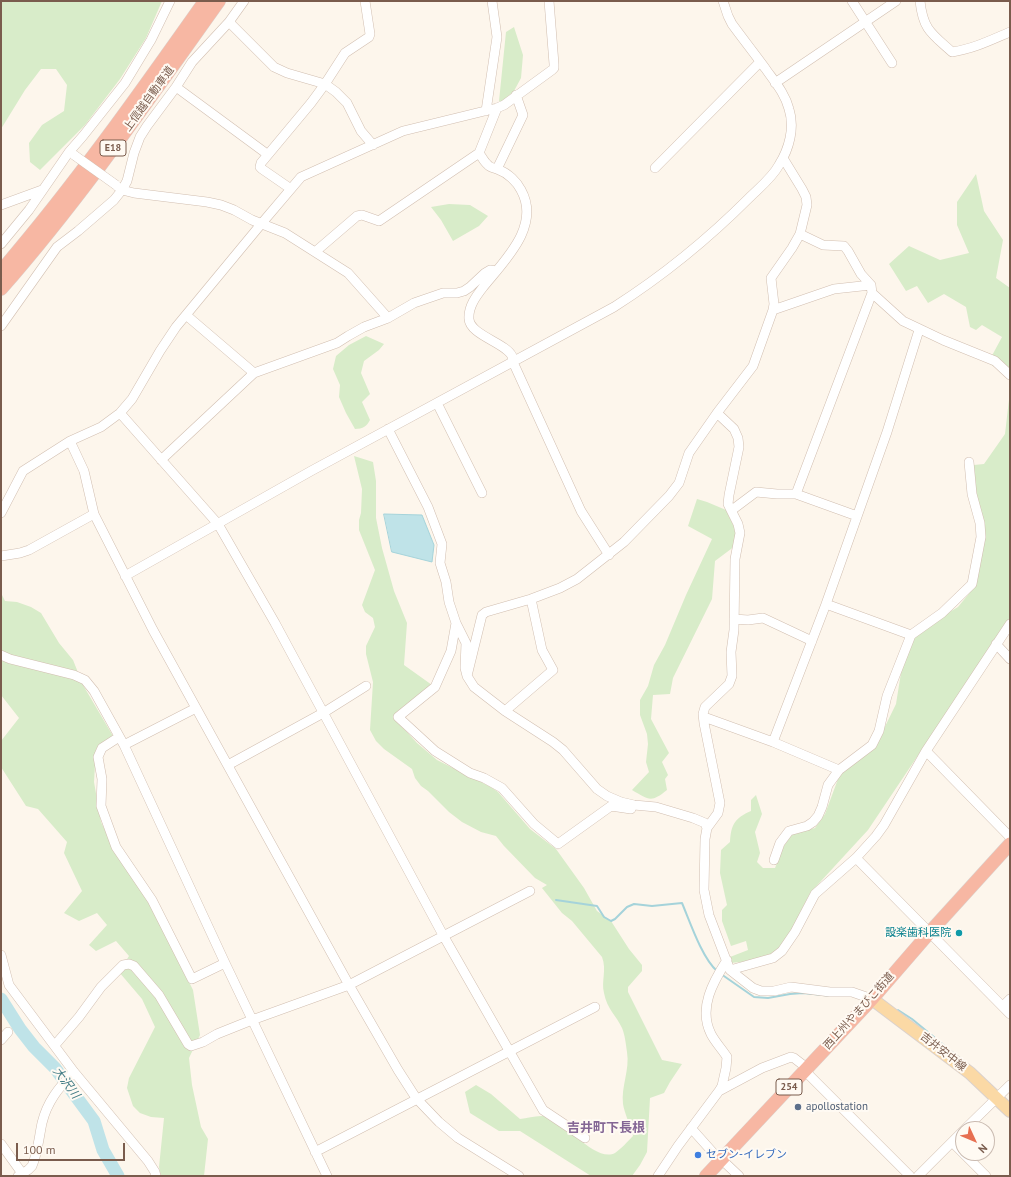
<!DOCTYPE html>
<meta charset="utf-8">
<style>
body{margin:0}
#map{position:relative;width:1011px;height:1177px;overflow:hidden;background:#fdf6ec;font-family:"PT Sans",sans-serif}
canvas{display:block}
.frame{position:absolute;inset:0;border:2px solid #7a5c4d;pointer-events:none}
.north{position:absolute;left:955px;top:1121px;width:40px;height:40px;box-sizing:border-box;background:#fffaf3;border:1px solid #cabbb1;border-radius:50%;rotate:134deg;font-size:11px;font-weight:700;line-height:16px;text-align:center;color:#7a5c4d}
.north::after{content:'';display:block;margin:auto;width:14px;height:18px;background:#e76f51;clip-path:polygon(50% 0,100% 100%,50% 72%,0 100%)}
.scale{position:absolute;left:16px;top:1143px;width:109px;height:18px;box-sizing:border-box;border:2px solid #7a5c4d;border-top:0;padding-left:5px;font-size:12px;line-height:14px;white-space:nowrap;color:#7a5c4d;-webkit-text-stroke:3px #fffaf3;paint-order:stroke}
</style>
<div id="map">
<canvas width="1011" height="1177"></canvas>
<div class="frame"></div>
<div class="north">N</div>
<div class="scale">100 m</div>
</div>
<script>
const ctx = document.querySelector('canvas').getContext('2d');
ctx.lineJoin = 'round';
function fill(path, color) {
  ctx.fillStyle = color;
  ctx.fill(path, 'evenodd');
}
function trace(path, color, width, dash) {
  ctx.strokeStyle = color;
  ctx.lineWidth = width;
  ctx.lineCap = dash ? 'butt' : 'round';
  ctx.setLineDash(dash || []);
  ctx.stroke(path);
}
function label(font, color, halo, rows, align = 'center') {
  ctx.font = font + ' "PT Sans","Noto Sans JP",sans-serif';
  ctx.lineWidth = 4;
  ctx.setLineDash([]);
  ctx.textBaseline = 'middle';
  ctx.strokeStyle = halo;
  ctx.fillStyle = color;
  for (const [text, x, y, turn = 0] of rows) {
    ctx.save();
    ctx.translate(x, y);
    ctx.rotate((+turn || 0) * Math.PI / 180);
    ctx.textAlign = isNaN(turn) ? turn : align;
    if (halo) ctx.strokeText(text, 0, 0);
    ctx.fillText(text, 0, 0);
    ctx.restore();
  }
}
const green = new Path2D(`
 M1 1H162L146 38 120 79 85 125 40 170 30 162 29 143 42 125 64 111 67 85 56 69H41L25 90 1 129Z
 M514 27 523 55 521 78 514 91 502 102 499 101 506 32Z
 M976 174 984 211 1003 240 996 278 1010 288V381L1004 372 988 363 1002 337 982 325 976 330 970 327 966 307 944 294 928 303 917 286 906 291 889 264 909 246 940 260 969 253 957 225V202Z
 M449 204 470 205 488 216 479 226 453 241 441 220 431 207Z
 M366 336 384 344 379 350 364 361 361 373 370 394 362 402 370 420C367 426 363 429 355 429L346 413 339 397 340 385 333 369 336 356 349 345Z
 M1010 391V618L868 830 810 893 791 931 780 948 768 957 751 961 730 963V957L748 950 746 941 731 946 722 921V910L727 905 720 873 721 850 730 842C731 824 735 818 751 811V800L756 795 762 814 755 832 760 853 757 862 763 868H775L784 846 792 834 815 828 825 814 841 771 875 747 896 704 904 654 912 640 931 623 958 607 976 585 985 539 974 495V465L984 464 1005 434Z
 M354 456 373 462 376 481V518L382 548 394 591 407 623 404 665 432 685 394 718 417 743 437 760 491 787 498 792 530 829 556 849 584 888 597 911 611 921 629 949 642 965V971L628 987V992L662 1060 682 1064 670 1082 664 1093 650 1098 647 1152 640 1165 632 1176H591L520 1131H499L470 1113 465 1092 476 1085 491 1094 520 1119C529 1118 540 1114 548 1117 566 1123 596 1163 615 1153 621 1149 628 1141 633 1136 631 1127 624 1112 623 1104 621 1086 630 1070 627 1052 626 1045 625 1035 622 1028 616 1015 607 1009 604 993 601 981 607 970 602 957L572 921 562 913 542 888 547 885 535 878 504 846 496 836 481 832 462 822 449 812 428 791 421 786 415 778 412 769 384 749 376 741 370 730 373 682 366 654V646L375 627 373 618 365 612 362 605 375 570 359 530V520L361 513 362 489Z
 M697 499 707 502 726 510 736 531 735 546 715 561 712 599 673 678 670 694 653 695 651 719 669 753 662 762 668 775 665 779 667 790C651 803 649 800 632 790L649 772 646 762 648 744 647 734 640 715V700L648 686 654 665 665 645 686 595 712 539 688 526Z
 M1 593 5 601 17 602 31 607 41 613 59 643 73 660 83 685 113 736 96 749 94 782 101 822 117 855 148 900 193 990 200 1035 189 1058 192 1085 201 1127 208 1139 204 1176H161L159 1167 164 1118 151 1117 140 1113 133 1106 127 1088 129 1078 155 1027 142 999 119 972 129 956 116 941 96 951 89 945 107 925 97 913 79 921 64 913 82 891 64 853 67 842 38 809 26 806 1 767V741L19 718 1 695Z`);
const water = new Path2D(`
 M384 514 422 515 434 545 432 562 392 552Z`);
const stream = new Path2D(`
 M556 900 597 906 604 917 611 921 615 919 627 907 634 904 652 906 682 903C690 922 702 958 717 971
 M721 974 754 997 768 998 790 994 803 993 833 996
 M898 1010 912 1019 963 1061`);
const river = new Path2D(`
 M1 999 20 1029 34 1047 55 1068 94 1121 103 1150 118 1176`);
const minor = new Path2D(`
 M852 1 892 63
 M920 1C923 30 932 34 952 52 973 49 991 40 1010 32
 M229 22 274 67 287 73 325 84 336 92 347 103 361 131 373 145
 M775 83 896 1
 M176 87 267 154
 M497 108 479 153C482 157 484 162 488 165 490 168 496 168 499 170 508 173 517 182 521 190 541 226 505 260 484 286 477 295 468 306 469 319 470 335 506 343 512 356 512 358 512 360 513 362L581 511 609 555
 M486 111 497 37 492 1
 M655 168 760 62
 M497 169 523 115 516 95
 M118 187 122 190 134 193 207 202 221 205 234 210 252 220 285 233 348 273 388 318
 M291 189 262 169 260 167 261 163 311 103 325 84 345 53 369 37 370 34 365 1
 M1 205 42 190
 M800 234 823 245 844 246 848 251 861 274 871 285 872 293 903 321 943 340 995 361 1010 375
 M1 244 29 210 69 152 83 136 125 83 151 40 170 1
 M315 252 357 216 362 215 379 221 479 153
 M773 310 834 289 871 285
 M186 315 254 373
 M1 326 57 247 78 231 114 200 122 190 127 181 134 153 140 137 147 126 176 87 192 62 229 22 244 1
 M437 403 482 493
 M120 413 218 524 275 623 443 935 543 1110 585 1138
 M388 429 428 507 442 544 440 563 446 582 449 602 456 623 451 651 435 687 398 717 435 751 470 773 484 778 502 788 534 824 558 844 611 806 631 809
 M70 441 84 471 94 514 153 630 349 985 398 1070 416 1098 439 1122 458 1138 519 1176
 M161 460 254 373 337 343 348 336 364 327 388 318 414 303 443 293H457L464 291 470 287 485 273 490 270 496 271
 M796 494 872 293
 M732 510 756 492 777 494H796L857 516
 M1 513 23 471 70 441 101 427 120 413 132 399 160 351 176 327 262 223 301 177 403 131 497 108 504 105 552 70 554 68V64L549 1
 M1 556 20 553 29 550 94 514
 M125 576 311 471 614 307C661 277 709 238 749 198 759 188 772 178 779 165 789 149 795 128 789 109 785 93 774 81 765 68 754 53 743 39 732 24L728 16 723 1
 M826 604 911 635
 M734 619 748 620 763 618 812 641
 M456 623 466 643 465 668 467 676 474 687 505 711 553 742 563 750 597 789 607 796 621 802 634 805 656 807 693 818 705 823 707 828 705 839 704 890 709 915 730 970 753 988 761 991H774L791 987 830 992H852L872 999
 M996 644 1010 659
 M1 655 10 659 74 675 85 680 94 691 124 745 225 963 327 1176
 M467 676 482 615 486 612 531 599 560 588 577 579 624 542 669 496 679 483 689 453 717 413 753 366 773 310 774 304 771 278 792 248 800 234 807 205 806 197 802 189 783 158
 M505 711 553 670 542 650 531 599
 M704 717 773 742 839 770
 M119 737 102 748 98 757 102 779 101 806 116 847 152 900 192 979 225 963
 M773 742 826 604 887 432 919 330
 M124 745 196 708
 M926 751 1010 837
 M228 765 323 713 366 686
 M707 828 718 813 720 803 704 723 703 714 705 707 729 684 732 676 731 652 734 630 735 559 740 533 738 524 728 504 729 495 739 447 738 438 734 429 717 413
 M856 858 1010 1014
 M774 860 780 843 789 831 807 826 813 822 818 816 822 807 828 785 839 770 872 745 879 731 887 696 911 635 942 613 972 584 981 537 980 523 972 494 969 462
 M1 955 9 985 74 1072 148 1161 155 1172 156 1176
 M730 970 773 958 782 951 795 932 815 894 856 858 876 836 884 825 926 751 1010 624
 M1003 1006 1010 999
 M1 1040 8 1032
 M55 1045 79 1017 101 987 123 965 129 964 134 966 159 995 188 1044 191 1046 203 1042 217 1034 252 1020 349 985 530 891
 M805 1071 910 1176
 M719 1091 762 1068 791 1057 794 1058 807 1068
 M691 1128 716 1156 721 1159 739 1176
 M965 1129 1010 1085
 M952 1142 986 1176
 M1 1144 24 1176
 M315 1152 595 1007
 M18 1176 28 1170 32 1166C38 1152 39 1137 42 1123 47 1102 59 1087 74 1072
 M658 1176 678 1146 719 1091 722 1086 726 1068 727 1057C722 1049 715 1042 711 1034 698 1008 713 982 727 960
 M918 1176 963 1131`);
const major = new Path2D(`
 M872 999 970 1073 1010 1111`);
const highway = new Path2D(`
 M1 271C75 185 140 93 205 1
 M1 289C80 199 149 99 219 1
 M706 1176 872 999 930 932 1010 844`);
const minorBridge = new Path2D(`
 M74 155 116 185`);
const markers = [
 [959,933,4,"#0f9aa8"],
 [798,1107,4,"#5c6f8a"],
 [698,1155,4,"#3f7fe0"]
];
const shields = [
 [113,148,26],
 [789,1087,26]
];
const shieldNames = [
 ["E18",113,148],
 ["254",789,1087]
];
const streetNames = [
 ["上信越自動車道",149,99,-54],
 ["西上州やまびこ街道",859,1011,-48],
 ["吉井安中線",943,1052,38]
];
const cultureNames = [
 ["設楽歯科医院",951,933]
];
const serviceNames = [
 ["apollostation",806,1107]
];
const shopNames = [
 ["セブン-イレブン",706,1155]
];
const waterNames = [
 ["大沢川",66,1083,53]
];
const quarterNames = [
 ["吉井町下長根",606,1128]
];
fill(green, '#d8ecc9');
fill(water, '#bfe3e8');
trace(water, '#a5d3da', 1);
trace(stream, '#a5d3da', 2);
trace(river, '#bfe3e8', 13);
trace(minor, '#d1beb0', 10);
trace(major, '#dad1cd', 14);
trace(highway, '#dad1cd', 14);
trace(minor, '#fff', 9);
trace(major, '#fbd9a5', 12);
trace(highway, '#f7b7a3', 13);
trace(minorBridge, '#d1beb0', 10, []);
trace(minorBridge, '#fff', 9);
for (const [x, y, r, color] of markers) {
  const dot = new Path2D();
  dot.arc(x, y, r, 0, 2 * Math.PI);
  ctx.fillStyle = color;
  ctx.fill(dot);
  trace(dot, '#fffaf3', 1.5);
}
for (const [x, y, w] of shields) {
  const box = new Path2D();
  box.roundRect(x - w / 2, y - 8, w, 16, 3);
  ctx.fillStyle = '#fffaf3';
  ctx.fill(box);
  trace(box, '#7a5c4d', 1);
}
label('bold 10px', '#7a5c4d', null, shieldNames);
label('11px', '#7a5c4d', '#fffaf3', streetNames);
label('11px', '#0d838f', '#fffaf3', cultureNames, 'right');
label('11px', '#4e5e75', '#fffaf3', serviceNames, 'left');
label('11px', '#366cbe', '#fffaf3', shopNames, 'left');
label('italic 12px', '#437c86', '#fffaf3', waterNames);
label('bold 13px', '#846695', '#fffaf3', quarterNames);
</script>
